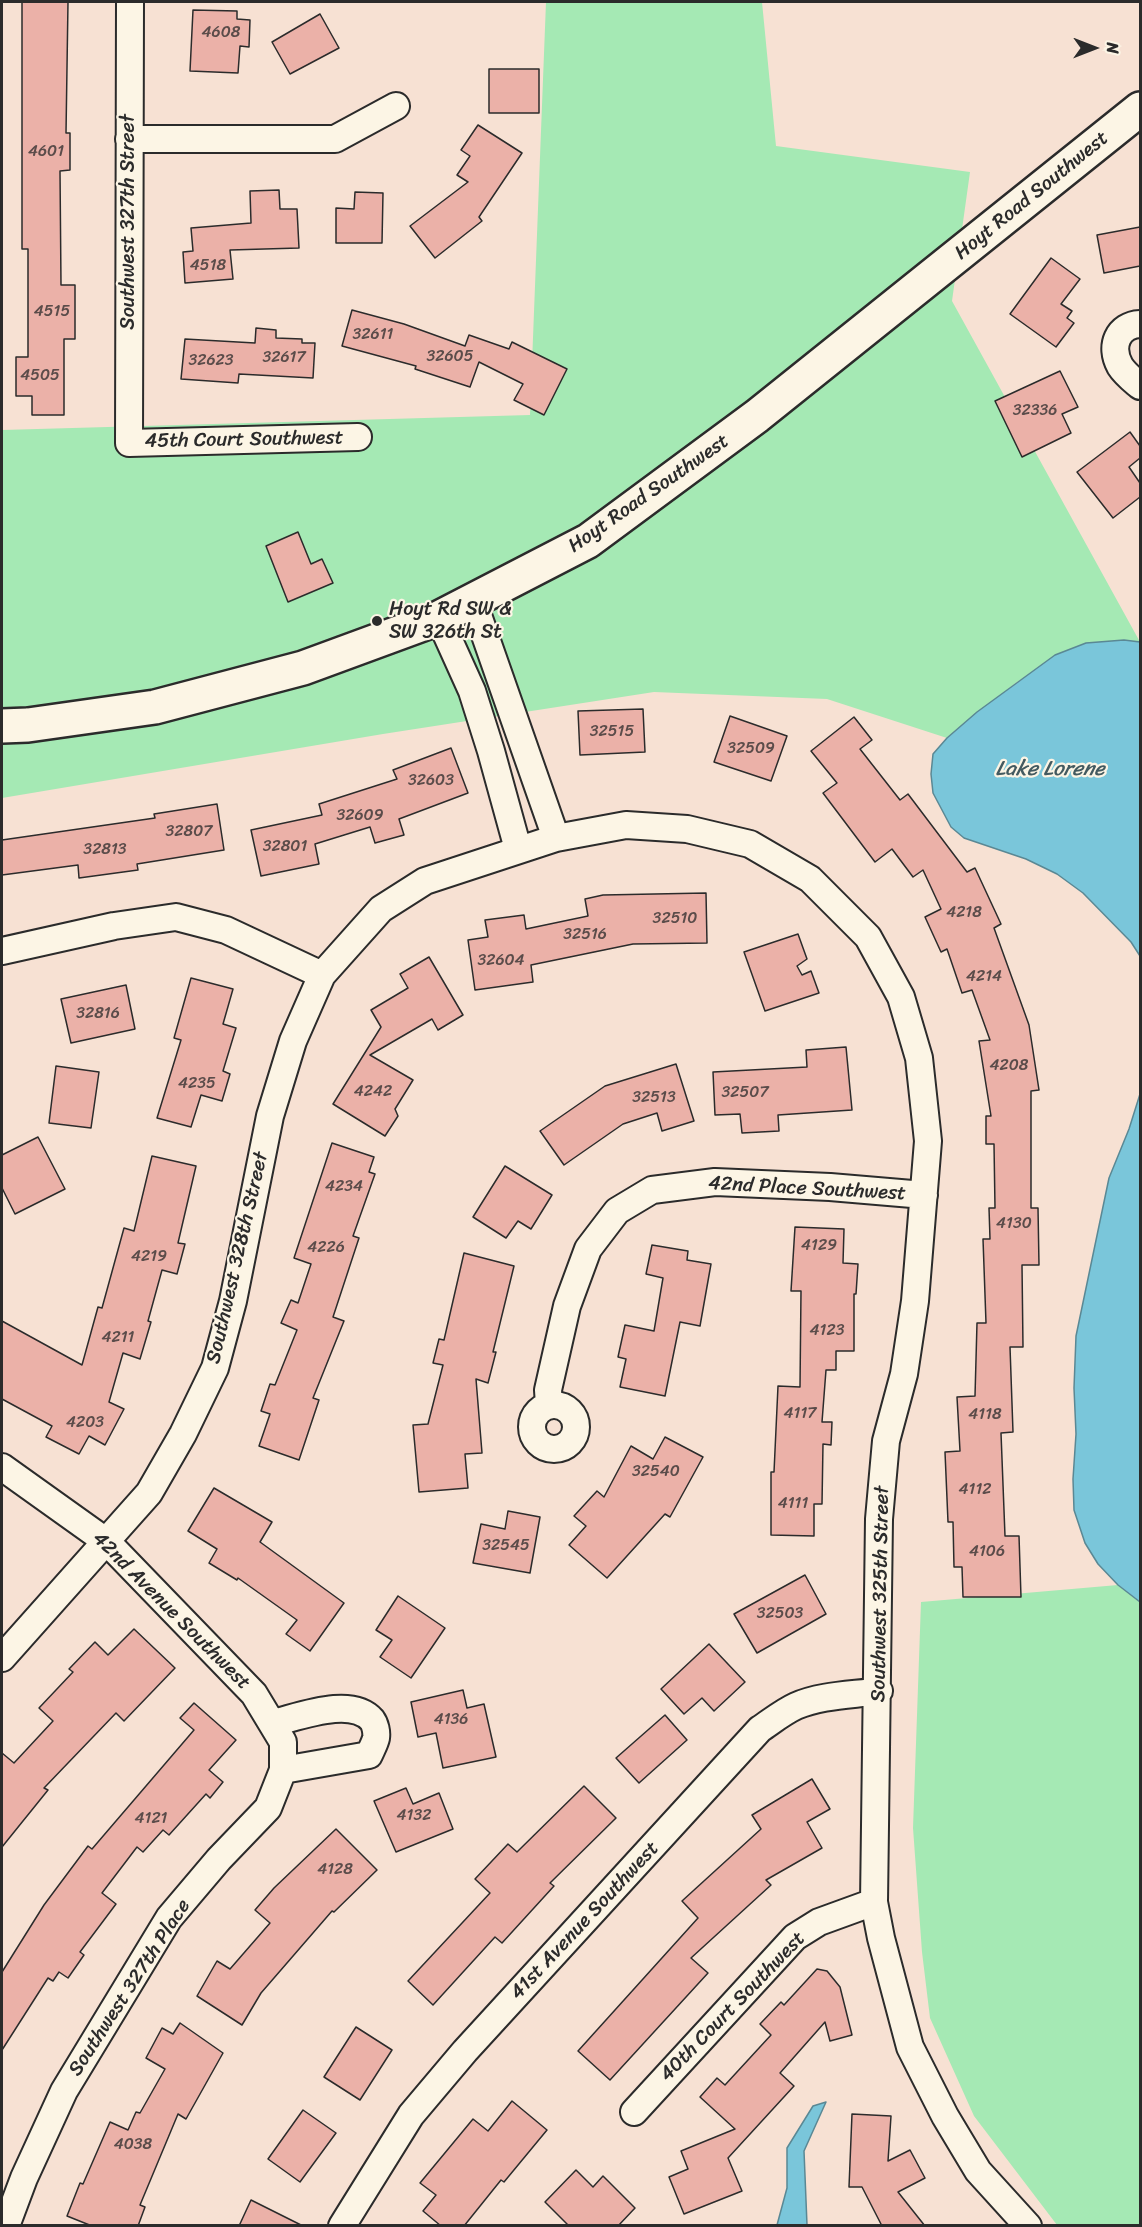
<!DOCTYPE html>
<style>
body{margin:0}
#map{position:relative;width:1142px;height:2227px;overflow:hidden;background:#f7e1d3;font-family:Sriracha,sans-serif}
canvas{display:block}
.frame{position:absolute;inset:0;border:3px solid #2b2b2b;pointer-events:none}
.north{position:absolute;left:1064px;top:18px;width:60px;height:60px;-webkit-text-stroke:4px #fcf5e5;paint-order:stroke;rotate:90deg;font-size:16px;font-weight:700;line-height:24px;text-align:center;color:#2b2b2b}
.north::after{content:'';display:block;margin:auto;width:21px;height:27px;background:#2b2b2b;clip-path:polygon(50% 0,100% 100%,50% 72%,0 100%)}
</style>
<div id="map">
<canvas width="1142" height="2227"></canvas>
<div class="frame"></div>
<div class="north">N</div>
</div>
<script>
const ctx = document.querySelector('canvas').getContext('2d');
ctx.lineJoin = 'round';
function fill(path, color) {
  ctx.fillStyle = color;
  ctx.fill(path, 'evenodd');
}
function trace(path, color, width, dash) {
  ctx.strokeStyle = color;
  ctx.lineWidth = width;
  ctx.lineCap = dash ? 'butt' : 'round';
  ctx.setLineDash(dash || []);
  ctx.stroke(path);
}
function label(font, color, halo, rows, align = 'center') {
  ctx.font = font + ' Sriracha,sans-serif';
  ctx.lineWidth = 4.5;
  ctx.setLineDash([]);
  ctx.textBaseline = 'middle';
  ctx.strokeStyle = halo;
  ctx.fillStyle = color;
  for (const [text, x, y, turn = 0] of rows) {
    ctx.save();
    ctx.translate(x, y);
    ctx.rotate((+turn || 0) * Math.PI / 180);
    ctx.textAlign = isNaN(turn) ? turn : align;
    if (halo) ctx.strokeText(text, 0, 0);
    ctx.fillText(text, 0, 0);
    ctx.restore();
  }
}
const green = new Path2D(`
 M546 2H762L776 146 970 172 952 301 1140 642 1086 643 1017 682 947 738 827 699 654 692 383 734 2 798V430L530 415Z
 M1118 1585 1140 1602V2225H1057L974 2116 930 2018 922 1952 913 1828 921 1602Z`);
const water = new Path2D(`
 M1124 640 1140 642V956L1131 942 1083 893 1057 874 1026 859 964 838 951 827 933 793 931 774 933 754 947 738 977 712 1055 655 1086 643Z
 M1140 1094V1602L1118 1585 1098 1564 1085 1543 1074 1510 1073 1479 1076 1434 1074 1388 1076 1336 1109 1178 1129 1129Z
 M826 2102 804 2151 807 2225H777L787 2188V2148L813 2106Z`);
const building = new Path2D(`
 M22 2H68L66 133H70V170L60 171 61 285H75V339H64V415H32V396H16V357H28V249H22Z
 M193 10 237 11V19L250 20 249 47 240 46 238 73 190 71Z
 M320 14 339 48 290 74 272 42Z
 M489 69H539V113H489Z
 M478 125 522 153 479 217 482 221 435 258 410 226 468 182 457 175 470 156 461 150Z
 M279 190 280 209H297L299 248 230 250 233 279 185 283 183 252 193 251 191 228 251 223 250 191Z
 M355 192 383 193 382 243H336V208L354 209Z
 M1140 227V266L1104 273 1097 235Z
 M1051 258 1080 279 1061 304 1072 311 1067 318 1074 323 1056 347 1010 314Z
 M352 310 404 324 465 346 469 335 509 349 512 342 567 369 544 415 514 400 523 384 479 362 470 387 415 369 416 366 342 346Z
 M256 328 276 330V338L302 339V343H315L313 378 239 374 238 383 181 379 185 339 255 343Z
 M1060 371 1078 407 1062 414 1071 433 1022 457 995 401Z
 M1130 432 1140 446V458L1129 467 1140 483V497L1113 518 1077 472Z
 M298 532 311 564 322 559 333 583 288 602 266 546Z
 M643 709 645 752 580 755 578 711Z
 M730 716 787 736 771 781 714 762Z
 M854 717 872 740 860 749 900 800 908 794 967 872 975 868 1001 924 994 928 1029 1025 1039 1090 1031 1091V1208H1038L1039 1265H1022L1023 1347H1010L1013 1432 1001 1433 1005 1536H1019L1021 1597H963L962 1567H954L953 1522H948L945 1452 960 1451 957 1397 975 1396 977 1323H986L983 1239H990L989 1208H995L994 1144H986V1116H991L979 1041 990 1040 972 990 962 993 947 949 941 952 925 917 941 909 923 870 913 877 892 849 875 862 823 793 837 783 811 751Z
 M451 748 468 793 399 819 404 835 375 843 370 827 315 844 319 864 261 876 251 830 322 815 319 804 397 779 393 770Z
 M217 804 224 850 137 864 138 870 79 878 78 865 2 875V840L155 818 154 814Z
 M706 893 707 943 633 944 531 965 533 982 475 990 468 940 488 937 485 920 524 915 526 929 588 916 585 899 603 895Z
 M798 934 807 959 797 966 802 975 811 971 819 993 765 1011 744 952Z
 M429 957 463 1015 438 1030 432 1019 370 1055 413 1080 395 1109 398 1116 385 1136 333 1104 381 1027 371 1010 408 988 400 974Z
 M191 978 233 989 223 1024 236 1028 223 1071 230 1074 222 1101 201 1095 191 1127 157 1118 181 1040 174 1038Z
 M126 985 135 1029 71 1043 61 999Z
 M846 1047 852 1110 778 1115 779 1131 742 1133 740 1114 715 1115 713 1072 807 1067 806 1050Z
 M676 1064 694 1121 662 1131 657 1113 623 1124 564 1165 540 1131 605 1086Z
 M56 1066 99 1072 91 1128 49 1123Z
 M38 1137 65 1189 15 1214 2 1188V1155Z
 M332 1143 374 1157 369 1172 375 1174 353 1236 359 1238 333 1317 344 1321 313 1398 319 1400 299 1460 259 1446 270 1414 261 1411 270 1384 275 1385 297 1330 281 1323 291 1300 298 1303 311 1264 294 1258Z
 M152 1156 196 1166 178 1243 185 1244 177 1274 162 1270 148 1321 151 1322 140 1359 123 1353 109 1402 124 1409 105 1445 89 1436 79 1454 46 1437 52 1426 2 1399V1321L82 1365 98 1307 102 1308 124 1228 134 1231Z
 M505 1166 552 1195 531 1229 518 1221 506 1238 473 1217Z
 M795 1227 844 1229 843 1263 858 1264 856 1294H854V1351H836V1370H826L822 1422H832L831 1445 823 1444 822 1504H814V1536L771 1535V1472H774L778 1386 800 1387 801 1291H791Z
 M652 1245 688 1251 687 1260 711 1264 700 1326 680 1322 665 1396 620 1387 626 1359 618 1357 625 1325 654 1331 663 1278 646 1274Z
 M464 1253 514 1266 493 1352H496L488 1383 476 1379 482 1453 465 1454 468 1488 419 1492 413 1425 428 1424 443 1365 433 1363 439 1339 444 1340Z
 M665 1437 703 1457 670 1517 665 1514 607 1578 569 1545 586 1526 574 1516 597 1491 604 1497 631 1446 653 1459Z
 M214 1488 272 1522 260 1542 344 1603 310 1651 286 1634 297 1620 238 1578 237 1580 209 1563 217 1549 188 1531Z
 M508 1511 540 1517 530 1573 473 1563 481 1524 505 1529Z
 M805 1575 826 1614 757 1653 734 1614Z
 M398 1596 445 1628 411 1678 380 1657 392 1640 376 1630Z
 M134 1629 175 1668 124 1721 116 1713 44 1788 48 1790 2 1847V1753L14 1763 53 1721 39 1708 73 1672 69 1669 95 1642 108 1655Z
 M709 1644 745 1682 714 1711 702 1698 684 1714 661 1689Z
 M463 1690 467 1708 484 1704 496 1757 443 1768 436 1733 418 1737 411 1702Z
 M194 1703 236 1740 209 1770 223 1782 210 1798 206 1794 169 1835 163 1830 143 1852 137 1847 102 1893 116 1904 80 1952 84 1955 68 1978 59 1972 53 1981 48 1978 2 2050V1972L44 1905 88 1846 92 1849 194 1730 180 1718Z
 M665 1715 687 1740 639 1783 616 1758Z
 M812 1779 830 1809 807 1822 822 1848 766 1880 771 1885 691 1958 708 1973 610 2080 578 2051 698 1918 682 1901 761 1829 752 1815Z
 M584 1786 616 1818 550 1883 554 1886 502 1943 495 1937 433 2005 408 1981 490 1893 475 1879 508 1844 517 1852Z
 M406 1788 413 1804 439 1793 453 1829 396 1852 374 1801Z
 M336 1829 377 1870 334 1912 332 1911 261 1993 242 2025 197 1996 217 1961 230 1969 270 1923 255 1910 274 1888Z
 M817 1969 827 1971 840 1987 852 2035 830 2041 825 2022 780 2073 794 2086 728 2158 742 2191 684 2214 669 2177 688 2169 681 2151 735 2129 700 2097 717 2078 725 2085 771 2035 760 2024 781 2002 784 2005Z
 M180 2023 223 2053 186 2119 178 2114 140 2205 145 2207 138 2226H92L67 2216 80 2183 83 2184 110 2122 128 2130 136 2112 140 2113 165 2069 146 2058 162 2028 173 2034Z
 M356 2027 392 2050 360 2100 324 2077Z
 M512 2101 547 2130 504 2182 501 2180 464 2226H441L423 2211 436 2195 420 2183 473 2119 488 2131Z
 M303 2110 336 2133 300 2182 268 2159Z
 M852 2114 891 2116 888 2161 910 2150 925 2178 898 2192 925 2226H882L862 2187H849Z
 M576 2170 593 2187 603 2176 635 2208 618 2226H569L545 2202Z
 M251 2200 303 2226H239Z`);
const street = new Path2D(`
 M130 2 129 443 358 437
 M129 139H335L396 106
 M1140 324C1118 325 1109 346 1120 366 1125 374 1133 380 1140 386
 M473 601 556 838
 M439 618 472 691 491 751 518 849
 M2 951 114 926 176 917 226 930 322 975 381 909 425 881 556 838 626 825 687 829 750 844 810 879 868 937 901 997 919 1058 928 1141 915 1301 904 1374 886 1441 879 1519 874 1902 881 1938 910 2047 945 2116 978 2171 1028 2226
 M549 1405 548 1390 567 1306 588 1249 617 1211 652 1190 715 1182 830 1187 924 1195
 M532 1427a22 22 0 1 1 44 0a22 22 0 1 1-44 0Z
 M2 1467 107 1542 254 1694 283 1742V1770L268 1808 219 1859 169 1918 64 2091 24 2178 6 2226
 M2 1658 149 1493 183 1434 215 1368 233 1301 270 1116 293 1041 322 975
 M273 1723C299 1717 351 1696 372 1720 375 1724 377 1732 376 1738 375 1743 371 1750 369 1755L283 1770
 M634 2112 795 1937 819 1922 874 1902
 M342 2226 411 2115 465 2051 760 1729C772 1721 783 1712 796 1706 821 1695 852 1695 879 1691`);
const secondary = new Path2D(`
 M2 726 28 725 155 707 303 668 439 618 588 541 757 416 1140 109`);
const markers = [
 [377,621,6,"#2b2b2b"]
];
const numberNames = [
 ["4608",221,33],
 ["4601",46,152],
 ["4518",208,266],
 ["4515",52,312],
 ["32611",373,335],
 ["32605",450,357],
 ["32617",284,358],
 ["32623",211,361],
 ["4505",40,376],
 ["32336",1035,411],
 ["32515",612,732],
 ["32509",751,749],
 ["32603",431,781],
 ["32609",360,816],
 ["32807",189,832],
 ["32801",285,847],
 ["32813",105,850],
 ["4218",964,913],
 ["32510",675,919],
 ["32516",585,935],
 ["32604",501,961],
 ["4214",984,977],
 ["32816",98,1014],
 ["4208",1009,1066],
 ["4235",197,1084],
 ["4242",373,1092],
 ["32507",745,1093],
 ["32513",654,1098],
 ["4234",344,1187],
 ["4130",1014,1224],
 ["4129",819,1246],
 ["4226",326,1248],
 ["4219",149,1257],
 ["4123",827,1331],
 ["4211",118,1338],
 ["4117",800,1414],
 ["4118",985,1415],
 ["4203",85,1423],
 ["32540",656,1472],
 ["4112",975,1490],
 ["4111",793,1504],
 ["32545",506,1546],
 ["4106",987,1552],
 ["32503",780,1614],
 ["4136",451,1720],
 ["4132",414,1816],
 ["4121",151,1819],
 ["4128",335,1870],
 ["4038",133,2145]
];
const streetNames = [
 ["Hoyt Road Southwest",1032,196,-39],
 ["Southwest 327th Street",129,222,-90],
 ["45th Court Southwest",244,440,-1],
 ["Hoyt Road Southwest",649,494,-35],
 ["42nd Place Southwest",807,1189,3],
 ["Southwest 328th Street",238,1258,-77],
 ["Southwest 325th Street",881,1594,-89],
 ["42nd Avenue Southwest",171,1611,45],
 ["41st Avenue Southwest",585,1921,-47],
 ["Southwest 327th Place",130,1988,-57],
 ["40th Court Southwest",733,2007,-46]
];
const poiNames = [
 ["Hoyt Rd SW &",389,610],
 ["SW 326th St",389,633]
];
const waterNames = [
 ["Lake Lorene",1050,770]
];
fill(green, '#a5e9b4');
fill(water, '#7ac6da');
trace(water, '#5a8894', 1.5);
fill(building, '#ebb1a8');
trace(building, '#2b2b2b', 1.5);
trace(street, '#2b2b2b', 30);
trace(secondary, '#2b2b2b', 38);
trace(street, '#fcf5e5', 26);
trace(secondary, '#fcf5e5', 33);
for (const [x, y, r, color] of markers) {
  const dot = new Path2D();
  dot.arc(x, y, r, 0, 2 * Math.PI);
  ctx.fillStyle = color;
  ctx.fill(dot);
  trace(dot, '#fcf5e5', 2);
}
label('16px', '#5b4c4a', null, numberNames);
label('20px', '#2b2b2b', '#fcf5e5', streetNames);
label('20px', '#2b2b2b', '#fcf5e5', poiNames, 'left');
label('italic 21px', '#435a60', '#fcf5e5', waterNames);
</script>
